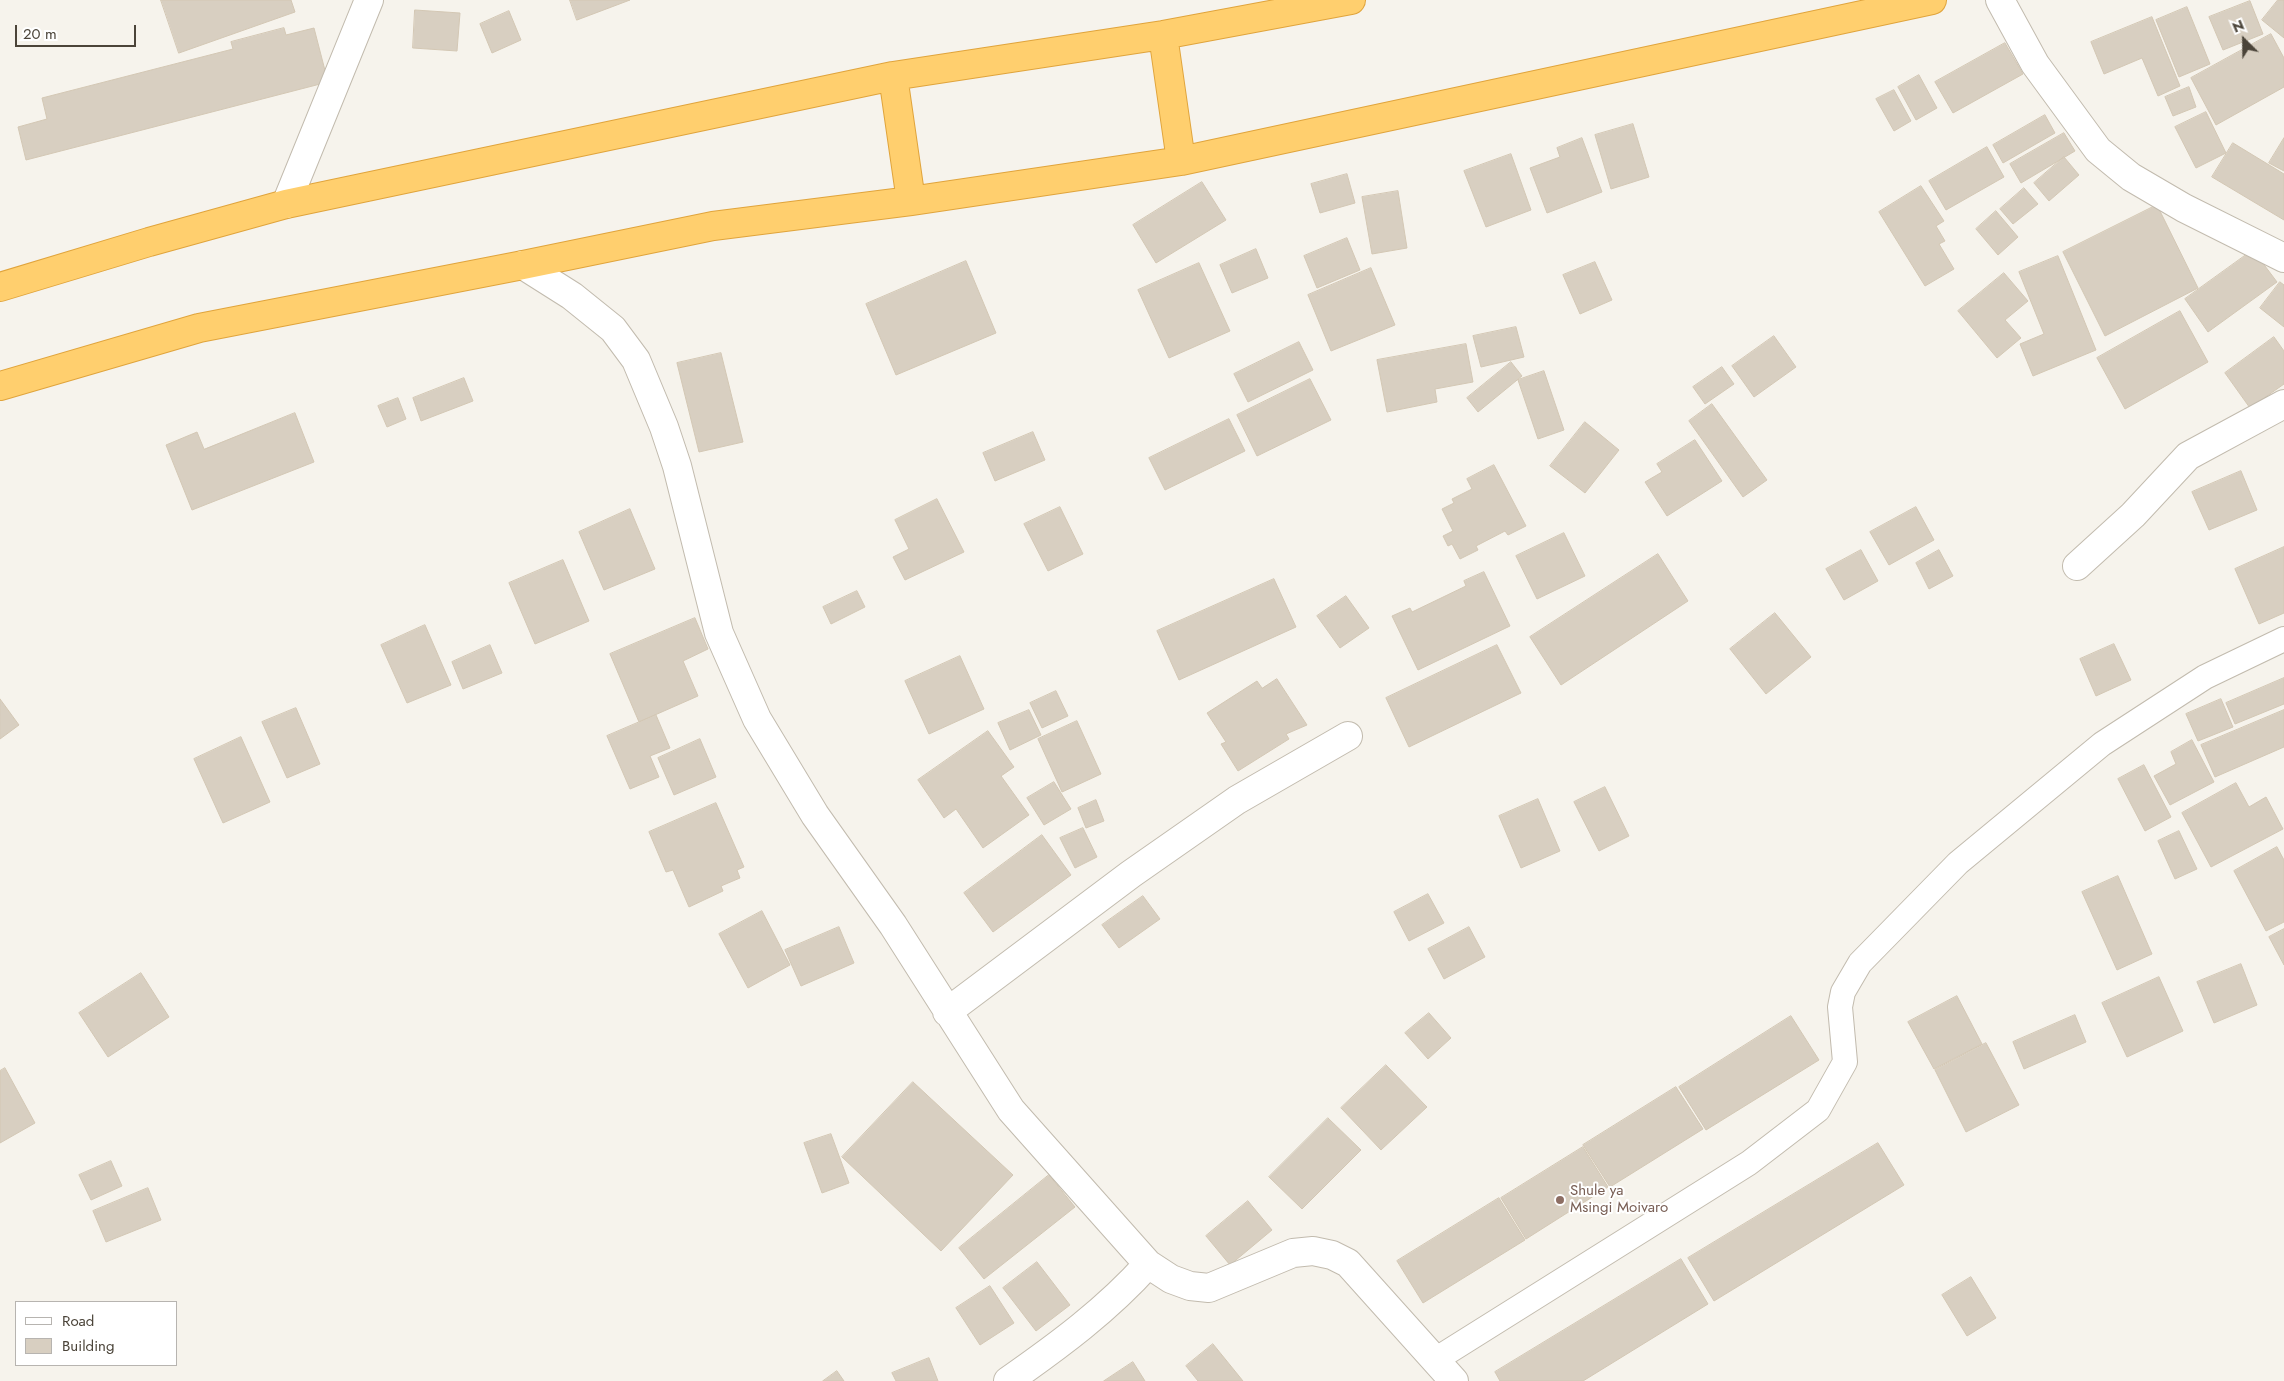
<!DOCTYPE html>
<style>
body{margin:0}
#map{position:relative;width:2284px;height:1381px;overflow:hidden;background:#f6f3ec;font-family:Jost,sans-serif}
canvas{display:block}
.legend{position:absolute;left:15px;top:1301px;width:162px;height:65px;box-sizing:border-box;background:#fff;border:1px solid #b7b4b0;margin:0;padding:6px 9px;list-style:none;font-size:15px;color:#4b4439}
.legend li{display:flex;align-items:center;gap:10px;height:25px}
.legend b{width:25px;border:1px solid #b7b4b0}
.north{position:absolute;left:2219px;top:15px;width:50px;height:50px;-webkit-text-stroke:4px #fff;paint-order:stroke;rotate:337deg;font-size:14px;font-weight:700;line-height:20px;text-align:center;color:#4b4439}
.north::after{content:'';display:block;margin:auto;width:18px;height:22px;background:#4b4439;clip-path:polygon(50% 0,100% 100%,50% 72%,0 100%)}
.scale{position:absolute;left:15px;top:25px;width:121px;height:22px;box-sizing:border-box;border:2px solid #4b4439;border-top:0;padding-left:6px;font-size:15px;line-height:18px;white-space:nowrap;color:#4b4439;-webkit-text-stroke:4px #fff;paint-order:stroke}
</style>
<div id="map">
<canvas width="2284" height="1381"></canvas>
<ul class="legend">
<li><b style="height:6px;background:#fff"></b>Road</li>
<li><b style="height:14px;background:#d8cfc1"></b>Building</li>
</ul>
<div class="north">N</div>
<div class="scale">20 m</div>
</div>
<script>
const ctx = document.querySelector('canvas').getContext('2d');
ctx.lineJoin = 'round';
function fill(path, color) {
  ctx.fillStyle = color;
  ctx.fill(path, 'evenodd');
}
function trace(path, color, width, dash) {
  ctx.strokeStyle = color;
  ctx.lineWidth = width;
  ctx.lineCap = dash ? 'butt' : 'round';
  ctx.setLineDash(dash || []);
  ctx.stroke(path);
}
function label(font, color, halo, rows, align = 'center') {
  ctx.font = font + ' Jost,sans-serif';
  ctx.lineWidth = 4;
  ctx.setLineDash([]);
  ctx.textBaseline = 'middle';
  ctx.strokeStyle = halo;
  ctx.fillStyle = color;
  for (const [text, x, y, turn = 0] of rows) {
    ctx.save();
    ctx.translate(x, y);
    ctx.rotate((+turn || 0) * Math.PI / 180);
    ctx.textAlign = isNaN(turn) ? turn : align;
    if (halo) ctx.strokeText(text, 0, 0);
    ctx.fillText(text, 0, 0);
    ctx.restore();
  }
}
const building = new Path2D(`
 M161 0H291L295 12 179 53Z
 M570 0H630L577 20Z
 M2278 0H2284V38L2262 20Z
 M2250 1 2263 34 2223 50 2209 17Z
 M2187 7 2210 64 2179 77 2156 20Z
 M415 10 460 13 457 51 413 48Z
 M509 11 521 40 492 53 480 24Z
 M2152 17 2180 86 2158 96 2142 58 2104 74 2091 42Z
 M284 28 286 35 314 28 328 82 26 160 18 127 47 119 42 98 233 49 231 42Z
 M2271 34 2284 58V87L2216 125 2191 78Z
 M2005 43 2023 74 1953 113 1935 82Z
 M1919 75 1937 108 1916 120 1898 87Z
 M2189 87 2196 107 2173 116 2165 97Z
 M1894 90 1911 121 1894 131 1876 99Z
 M2206 112 2226 153 2196 168 2175 127Z
 M2045 115 2055 133 2003 163 1993 145Z
 M1633 124 1649 177 1611 189 1595 135Z
 M2064 133 2075 151 2021 183 2010 164Z
 M1582 138 1602 192 1547 213 1530 168 1560 157 1557 148Z
 M2284 138V171L2269 163Z
 M2233 143 2284 174V220L2212 177Z
 M1987 147 2004 177 1946 210 1929 181Z
 M1511 154 1531 210 1486 227 1464 171Z
 M2064 157 2079 175 2049 201 2034 183Z
 M1347 174 1355 203 1320 213 1311 184Z
 M1202 182 1226 220 1156 263 1133 225Z
 M1921 186 1944 221 1936 226 1945 241 1939 244 1954 269 1925 286 1879 212Z
 M2024 188 2038 204 2013 224 2000 209Z
 M1398 191 1407 248 1372 254 1362 197Z
 M2157 205 2198 288 2105 336 2063 252Z
 M1996 211 2018 237 1998 255 1976 229Z
 M1347 238 1360 270 1317 288 1304 256Z
 M1256 249 1268 278 1232 293 1220 265Z
 M2253 250 2277 282 2208 332 2185 299Z
 M2058 256 2096 350 2033 376 2020 344 2044 334 2019 272Z
 M966 261 996 333 896 375 866 304Z
 M1595 262 1612 300 1580 314 1563 275Z
 M1199 263 1230 331 1169 358 1138 290Z
 M1371 268 1395 325 1331 351 1308 295Z
 M2004 273 2028 301 2005 320 2021 338 1997 358 1958 311Z
 M2280 282 2284 285V327L2260 308Z
 M2180 311 2208 362 2125 409 2097 358Z
 M1516 327 1524 357 1481 367 1473 336Z
 M1774 336 1796 367 1754 397 1732 366Z
 M2274 337 2284 351V384L2250 408 2225 373Z
 M1299 342 1313 370 1248 402 1234 374Z
 M1466 344 1473 382 1435 389 1437 402 1387 412 1377 360Z
 M721 353 743 442 699 452 677 363Z
 M1511 362 1522 376 1478 412 1467 398Z
 M1722 367 1734 384 1705 404 1693 387Z
 M1544 371 1564 430 1538 439 1518 380Z
 M464 378 473 401 421 421 413 398Z
 M1310 379 1331 420 1257 456 1237 415Z
 M398 398 406 419 387 427 378 406Z
 M1712 404 1767 480 1743 497 1689 421Z
 M295 413 314 462 192 510 166 445 197 432 204 449Z
 M1229 419 1245 451 1165 490 1149 458Z
 M1585 422 1619 450 1585 493 1550 466Z
 M1033 432 1045 460 995 481 983 453Z
 M1695 440 1722 481 1667 516 1645 482 1662 472 1657 464Z
 M1494 465 1526 526 1508 535 1505 531 1476 546 1478 550 1460 559 1452 544 1448 546 1443 536 1453 531 1442 509 1454 503 1452 499 1472 489 1467 479Z
 M2241 471 2257 510 2209 530 2192 492Z
 M937 499 964 552 905 580 893 557 909 549 895 520Z
 M1060 507 1083 554 1048 571 1024 524Z
 M1916 507 1934 540 1889 565 1870 532Z
 M630 509 655 569 604 590 579 532Z
 M1564 533 1585 576 1537 599 1516 556Z
 M2284 547V613L2259 624 2235 569Z
 M1861 550 1878 581 1844 600 1826 569Z
 M1939 550 1953 576 1929 589 1916 563Z
 M1658 554 1688 601 1561 685 1530 637Z
 M563 560 589 621 535 644 509 583Z
 M1484 572 1510 626 1418 670 1392 616 1410 608 1412 612 1466 586 1464 581Z
 M1274 579 1296 627 1179 680 1157 631Z
 M857 591 865 607 831 624 823 607Z
 M1346 596 1369 628 1340 648 1317 616Z
 M1775 613 1811 657 1766 694 1730 649Z
 M695 618 708 649 683 661 698 696 639 722 610 654Z
 M425 625 451 685 407 703 381 645Z
 M2114 644 2131 680 2096 696 2080 659Z
 M490 645 502 673 463 689 452 662Z
 M1497 645 1521 693 1409 747 1386 698Z
 M960 656 984 709 929 734 905 681Z
 M2284 678V704L2235 724 2226 703Z
 M1277 679 1307 725 1286 734 1289 739 1238 771 1221 744 1226 742 1207 713 1257 681 1262 688Z
 M1056 691 1068 716 1042 728 1030 703Z
 M0 699 19 725 0 739Z
 M2221 699 2233 727 2198 741 2186 714Z
 M296 708 320 764 287 778 262 722Z
 M1029 710 1041 735 1010 750 998 723Z
 M2284 710V747L2215 777 2201 745Z
 M656 715 670 748 650 756 659 777 630 789 607 736Z
 M1077 721 1101 774 1062 792 1038 739Z
 M988 731 1014 767 1001 776 1029 815 983 848 956 809 944 818 918 780Z
 M241 737 270 802 223 823 194 759Z
 M700 739 716 777 674 795 658 758Z
 M2192 740 2214 782 2170 805 2154 776 2176 764 2171 752Z
 M2144 765 2171 817 2145 831 2118 779Z
 M1054 782 1071 809 1044 825 1027 798Z
 M2236 783 2249 807 2266 797 2283 829 2211 867 2182 813Z
 M1605 787 1629 836 1599 851 1574 802Z
 M1538 799 1560 851 1521 868 1499 816Z
 M1096 800 1104 821 1086 828 1078 808Z
 M716 803 744 867 737 870 740 878 721 886 723 891 689 907 673 870 666 872 649 832Z
 M1083 828 1097 857 1075 868 1060 838Z
 M2179 831 2197 869 2175 879 2158 841Z
 M1042 835 1071 875 993 932 964 893Z
 M2277 847 2284 860V922L2266 931 2234 871Z
 M2118 876 2152 954 2117 970 2082 892Z
 M1428 894 1444 923 1409 941 1394 912Z
 M1143 896 1160 919 1119 948 1102 925Z
 M762 911 790 965 748 988 719 934Z
 M839 927 854 963 801 986 785 950Z
 M1469 927 1485 957 1444 979 1428 949Z
 M2284 929V965L2269 937Z
 M2241 964 2257 1005 2214 1023 2197 982Z
 M141 973 169 1017 108 1057 79 1013Z
 M2159 977 2183 1031 2127 1057 2102 1003Z
 M1957 996 1982 1044 1934 1069 1908 1022Z
 M1429 1013 1451 1038 1428 1059 1405 1033Z
 M2075 1015 2086 1042 2024 1069 2013 1042Z
 M1791 1016 1819 1060 1706 1130 1679 1087Z
 M1986 1043 2019 1105 1966 1132 1935 1070Z
 M1386 1065 1427 1107 1381 1150 1341 1108Z
 M5 1068 35 1123 0 1143V1071Z
 M913 1082 1013 1175 941 1251 842 1157Z
 M1676 1087 1703 1129 1610 1187 1583 1145Z
 M1328 1118 1361 1150 1302 1209 1269 1177Z
 M831 1134 849 1183 822 1193 804 1143Z
 M1878 1143 1904 1185 1714 1301 1688 1258Z
 M1583 1147 1608 1187 1526 1239 1501 1198Z
 M111 1161 122 1186 91 1200 79 1175Z
 M1049 1175 1075 1207 984 1279 959 1248Z
 M148 1188 161 1220 106 1242 93 1211Z
 M1499 1198 1525 1240 1423 1303 1397 1261Z
 M1248 1201 1272 1230 1230 1265 1206 1236Z
 M1681 1259 1708 1304 1583 1381H1500L1495 1372Z
 M1037 1262 1070 1305 1036 1331 1003 1288Z
 M1971 1277 1996 1318 1967 1336 1942 1295Z
 M990 1286 1014 1323 980 1345 956 1308Z
 M1213 1344 1243 1381H1198L1186 1366Z
 M929 1358 938 1381H896L892 1373Z
 M1133 1362 1145 1381H1104Z
 M837 1371 844 1381H823Z`);
const lane = new Path2D(`
 M1435 1360 1749 1163 1818 1110 1845 1062 1840 1007 1843 992 1860 963 1958 863 2102 744 2205 677 2284 639`);
const street = new Path2D(`
 M2000 0 2035 64 2098 150 2131 177 2184 208 2284 258
 M286 204 369 0
 M523 265 572 296 613 329 636 360 664 427 677 466 719 633 757 719 815 815 893 925 1011 1110 1148 1264 1171 1279 1190 1286 1209 1288 1293 1253 1313 1251 1332 1255 1348 1263 1454 1381
 M2077 566 2133 515 2188 456 2284 404
 M947 1012 1131 874 1237 800 1348 736
 M1008 1381C1058 1346 1107 1310 1148 1264`);
const highway = new Path2D(`
 M1163 35 1181 161
 M893 76 911 201
 M0 287 149 242 286 204 893 76 1163 35 1351 0
 M0 386 199 328 523 265 713 226 911 201 1181 161 1932 0`);
const markers = [
 [1560,1200,5,"#8d6e63"]
];
const educationNames = [
 ["Shule ya",1570,1191],
 ["Msingi Moivaro",1570,1208]
];
fill(building, '#d8cfc1');
trace(building, '#d3c7b4', 1);
trace(lane, '#c2bbae', 26);
trace(street, '#c2bbae', 30);
trace(highway, '#e0a43c', 30);
trace(lane, '#fff', 24);
trace(street, '#fff', 28);
trace(highway, '#ffcf6e', 28);
for (const [x, y, r, color] of markers) {
  const dot = new Path2D();
  dot.arc(x, y, r, 0, 2 * Math.PI);
  ctx.fillStyle = color;
  ctx.fill(dot);
  trace(dot, '#fff', 2);
}
label('15px', '#785e54', '#fff', educationNames, 'left');
</script>
